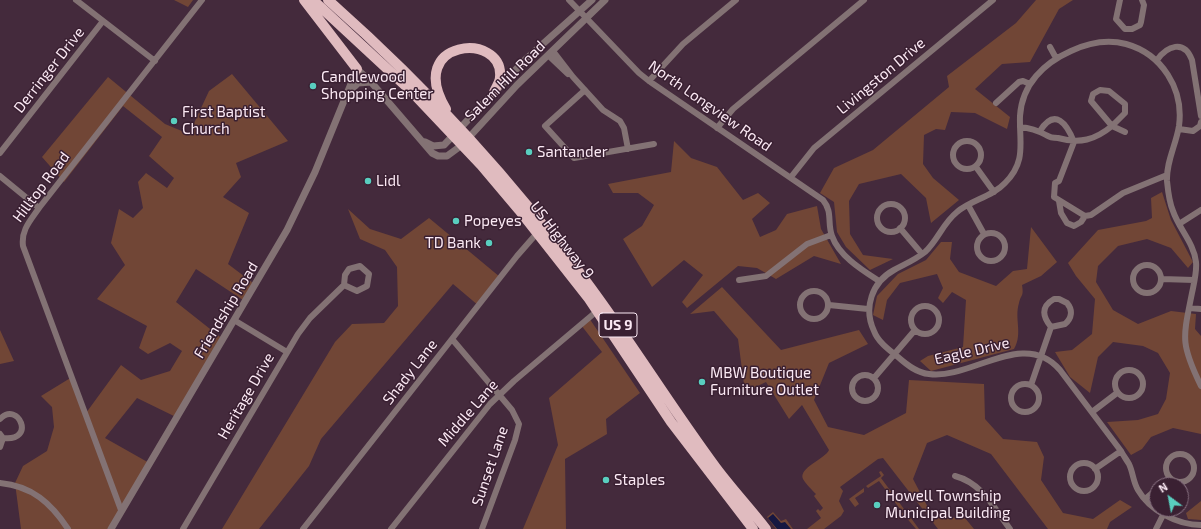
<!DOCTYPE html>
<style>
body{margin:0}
#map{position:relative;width:1201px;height:529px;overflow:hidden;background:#442a3c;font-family:"Exo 2",sans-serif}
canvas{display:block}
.north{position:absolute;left:1149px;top:477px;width:40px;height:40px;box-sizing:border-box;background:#3a2032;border:1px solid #877080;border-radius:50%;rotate:328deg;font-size:11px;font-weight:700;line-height:16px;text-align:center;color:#fbe9f4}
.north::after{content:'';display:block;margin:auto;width:14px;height:18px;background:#59cebf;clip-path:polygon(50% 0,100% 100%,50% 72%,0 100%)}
</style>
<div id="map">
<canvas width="1201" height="529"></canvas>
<div class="north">N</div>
</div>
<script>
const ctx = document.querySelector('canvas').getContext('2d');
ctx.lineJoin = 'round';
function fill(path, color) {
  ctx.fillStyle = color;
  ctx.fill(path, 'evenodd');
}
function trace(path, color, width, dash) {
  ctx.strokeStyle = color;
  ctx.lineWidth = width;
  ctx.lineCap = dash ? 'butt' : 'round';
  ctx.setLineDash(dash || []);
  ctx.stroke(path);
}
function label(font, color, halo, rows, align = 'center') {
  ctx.font = font + ' "Exo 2",sans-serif';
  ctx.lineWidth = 3;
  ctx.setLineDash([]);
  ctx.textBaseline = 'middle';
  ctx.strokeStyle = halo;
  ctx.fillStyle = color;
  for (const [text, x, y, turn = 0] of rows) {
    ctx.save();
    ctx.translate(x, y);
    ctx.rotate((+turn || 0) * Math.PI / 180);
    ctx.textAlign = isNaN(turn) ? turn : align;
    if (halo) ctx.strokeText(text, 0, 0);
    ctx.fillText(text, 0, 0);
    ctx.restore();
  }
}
const green = new Path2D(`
 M174 0H193L188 7Z
 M1036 0H1073L1059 9 1030 62 1002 64 975 89 1010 117 1007 129 975 113 951 112 945 130 936 129 924 135 923 164 933 178 959 200 931 223 926 198 901 174 859 184 849 201 850 234 863 255 893 259 870 270 846 247 837 232 834 202 820 193 834 168 873 150 949 87 947 76 1016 23Z
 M232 74 288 141 236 163 241 177 223 197 249 213 228 264 257 286 246 302 196 269 176 302 224 340 178 418 137 398 105 438 151 464 113 529H21L15 483 23 466 47 451 54 427 52 407 41 396 72 377 86 413 121 365 141 380 170 371 182 351 170 343 148 354 139 348 147 326 97 299 125 265 111 243 119 209 133 218 143 208 138 182 146 173 167 188 174 178 149 156 162 137 123 106 64 182 42 157 108 77 165 124 189 134 209 91Z
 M674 141 691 158 717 167 743 200 758 193 770 203 752 219 760 237 776 230 787 214 817 206 821 229 841 264 814 256 776 279 757 268 738 266 687 308 682 302 703 275 684 260 652 287 623 239 642 226 654 205 638 193H613L608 184 671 172Z
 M1162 192 1171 220 1193 262 1188 268 1171 248 1147 239 1118 246 1098 266 1096 282 1113 310 1138 324 1171 311 1196 314 1195 329 1201 336V434L1173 428 1151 437 1142 449 1131 455 1107 422 1138 420 1158 414 1166 399 1170 373 1158 353 1143 346 1113 342 1098 357 1090 393 1070 377 1055 352 1072 350 1092 334 1095 299 1076 276 1068 263 1098 230 1146 221 1152 218 1151 198Z
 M348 209 370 229 401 239 429 218 500 277 479 306 453 284 321 439 309 466 259 529H222L335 342 352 324 384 323 398 306 397 267 385 250 360 239Z
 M1031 227 1057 262 1041 276 1022 285C1024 297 1021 294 1019 303 1014 319 1023 333 1014 349L931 371 920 361 928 356 963 347 966 300 952 292 943 303 938 298 943 288 937 274 900 283 887 300 883 320 873 315 877 296 898 274 926 260 941 242H952L950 259 959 272 996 286 1013 271 1027 269Z
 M722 287 781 350 859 330 868 344 829 363 814 400 828 427 864 435 906 413 909 380 984 384 985 419 1003 439 1037 442 1044 457 1041 480 1063 513 1093 519 1120 500 1132 507 1110 522 1107 529H1048L991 454 947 435 927 443 913 479 933 517 965 518 974 529H938L883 458 878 459 840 487 843 491 839 501 844 511 841 516 824 529H807L821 518 816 511 818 509 820 511 823 508 814 496 816 494C812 490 806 484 803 479 798 468 825 459 829 450L802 405 789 419 766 382 745 392 738 339 714 311 690 314Z
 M589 318 640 393 606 419 607 434 565 459 566 529H523L558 445 549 398 602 352 581 325Z
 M0 330 14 361 0 364Z
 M881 471 884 475 881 478 904 509 896 515 894 513 900 509 879 481 868 488 866 486 881 476 879 472Z
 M864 488V492L855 498 859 504 855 507 849 499Z
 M1201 501V520L1188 519 1186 513Z
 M909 508 911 511 908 514 919 529H916L904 515 898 519 897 517Z
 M773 512 781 521 786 519 793 529H776L767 517Z`);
const water = new Path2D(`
 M773 514 781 523 785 522 791 529H777L768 518Z`);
const minor = new Path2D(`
 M76 0 155 61
 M569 0 639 73 649 81 823 200C833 212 827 223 832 236 839 256 862 270 879 281
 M1120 0 1116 19 1125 29H1132L1140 25 1141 22 1144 5 1142 0
 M1050 47 1056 58
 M553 51 573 77 603 110 620 121 624 128 628 149
 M548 55 568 74
 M1157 60C1167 46 1184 39 1192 60L1201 116
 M649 81 683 44 736 0
 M585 90 545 126 574 158 654 144
 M1100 90 1109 91 1125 104V113L1112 126 1091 101 1093 94Z
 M996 103 1019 82 1023 81 1030 84
 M1020 127C1031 128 1037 130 1046 135 1049 137 1054 138 1058 138 1080 144 1095 140 1112 126L1125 132
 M717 128 733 109 864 0
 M1179 129 1193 131 1200 126 1201 122
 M1040 131C1055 107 1067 124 1074 142L1059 181 1055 183 1054 197 1085 216
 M953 155a14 14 0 1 1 28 0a14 14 0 1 1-28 0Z
 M0 153 103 21
 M976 167 994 192
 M0 176 39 208
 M791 177 814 148 993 0
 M1059 201 1061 213 1067 223 1074 226 1081 222 1085 216 1091 215 1123 193 1167 175
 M877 218a14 14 0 1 1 28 0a14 14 0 1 1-28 0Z
 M968 205 984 234
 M1179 224 1201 210
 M900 228 922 254
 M977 247a14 14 0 1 1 28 0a14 14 0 1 1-28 0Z
 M1133 279a14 14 0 1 1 28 0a14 14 0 1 1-28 0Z
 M360 266 369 274 367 286 357 291 344 285 345 275 349 269Z
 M1162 279 1194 280
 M739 280 766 276 807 244 831 235
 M800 305a14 14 0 1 1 28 0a14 14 0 1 1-28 0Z
 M1054 299H1059L1067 303C1073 310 1072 318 1065 324L1051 327C1043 317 1040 307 1054 299Z
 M829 305 868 309
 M911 320a14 14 0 1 1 28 0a14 14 0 1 1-28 0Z
 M1189 308 1201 309
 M234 320 287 352
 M452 339 512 410 519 424 515 440 482 529
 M1115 384a14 14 0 1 1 28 0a14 14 0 1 1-28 0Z
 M852 388a13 13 0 1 1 26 0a13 13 0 1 1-26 0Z
 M874 378 915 330
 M1011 398a14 14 0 1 1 28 0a14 14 0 1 1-28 0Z
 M1031 385 1051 327
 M1201 386C1180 343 1183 338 1192 293 1194 283 1197 272 1196 262 1194 243 1179 229 1173 211 1169 202 1168 191 1167 181 1166 162 1176 145 1179 126 1184 89 1162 54 1126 44 1107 39 1088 43 1071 51 1044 63 1022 84 1020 116 1019 142 1027 161 1005 183 992 197 971 200 957 212 943 223 938 240 925 252 915 260 905 264 894 270 872 282 863 308 874 331 878 342 889 350 898 357 907 365 917 373 929 374 971 380 1024 328 1060 370L1121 451C1123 455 1126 459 1129 464 1133 472 1133 482 1138 490 1150 511 1178 525 1201 525
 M1092 412 1117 393
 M0 419C18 400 37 442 3 438L0 434
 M0 447 3 438
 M1166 468a14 14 0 1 1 28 0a14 14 0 1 1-28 0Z
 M1070 477a14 14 0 1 1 28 0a14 14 0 1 1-28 0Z
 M1095 469 1121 451
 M955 476C982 483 994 508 1010 529
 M0 483C32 486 51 503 68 529
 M1162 485 1169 478
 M1145 499 1157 489
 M121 510 23 246C21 230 30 221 39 208L202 0
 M183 529 298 334 310 318 344 285
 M303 529 517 256 538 232
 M391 529 490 404 514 381 597 311
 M1156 529 1163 515`);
const tertiary = new Path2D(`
 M349 92 358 83 371 82
 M425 142 433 146 444 145 526 59 592 0
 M111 529 287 230 315 172 357 69 371 82 432 153 438 156H447L462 145 517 85 605 0`);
const trunk = new Path2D(`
 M304 0 357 69
 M313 0 410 90 481 165 519 210 589 299 671 422 753 529
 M328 0C423 84 510 177 585 280 630 340 669 404 714 465 730 487 749 507 766 529
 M446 109C404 39 504 31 500 77 500 82 496 87 494 92`);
const markers = [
 [313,86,4,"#59cebf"],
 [174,121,4,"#59cebf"],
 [529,152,4,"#59cebf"],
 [368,181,4,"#59cebf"],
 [456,221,4,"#59cebf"],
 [489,243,4,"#59cebf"],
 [702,382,4,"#59cebf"],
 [606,480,4,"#59cebf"],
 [877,505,4,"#59cebf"]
];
const shields = [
 [618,325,38]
];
const shieldNames = [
 ["US 9",618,325]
];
const streetNames = [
 ["Derringer Drive",49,70,-52],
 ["Livingston Drive",881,76,-40],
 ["Salem Hill Road",505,81,-45],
 ["North Longview Road",710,106,35],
 ["Hilltop Road",41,187,-53],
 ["US Highway 9",562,240,52],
 ["Friendship Road",226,310,-59],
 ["Eagle Drive",972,351,-13],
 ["Shady Lane",410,372,-52],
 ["Heritage Drive",246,396,-60],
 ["Middle Lane",468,413,-49],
 ["Sunset Lane",490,466,-71]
];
const poiNames = [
 ["Candlewood",321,77],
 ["Shopping Center",321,94],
 ["First Baptist",182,112],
 ["Church",182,129],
 ["Santander",537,152],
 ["Lidl",376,181],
 ["Popeyes",464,221],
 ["TD Bank",481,243,"right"],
 ["MBW Boutique",710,373],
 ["Furniture Outlet",710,390],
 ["Staples",614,480],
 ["Howell Township",885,496],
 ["Municipal Building",885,513]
];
fill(green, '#714636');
fill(water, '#161741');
trace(minor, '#837274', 6);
trace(tertiary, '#837274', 7);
trace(trunk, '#e0bbbf', 10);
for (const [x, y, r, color] of markers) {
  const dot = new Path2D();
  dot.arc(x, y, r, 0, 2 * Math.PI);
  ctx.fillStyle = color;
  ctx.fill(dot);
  trace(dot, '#3a2032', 1.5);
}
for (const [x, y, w] of shields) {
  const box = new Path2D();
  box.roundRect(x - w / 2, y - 12, w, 24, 3);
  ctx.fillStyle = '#3a2032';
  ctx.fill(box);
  trace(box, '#fbe9f4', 1);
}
label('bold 14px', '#fbe9f4', null, shieldNames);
label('15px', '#fbe9f4', '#3a2032', streetNames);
label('15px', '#fbe9f4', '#3a2032', poiNames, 'left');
</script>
